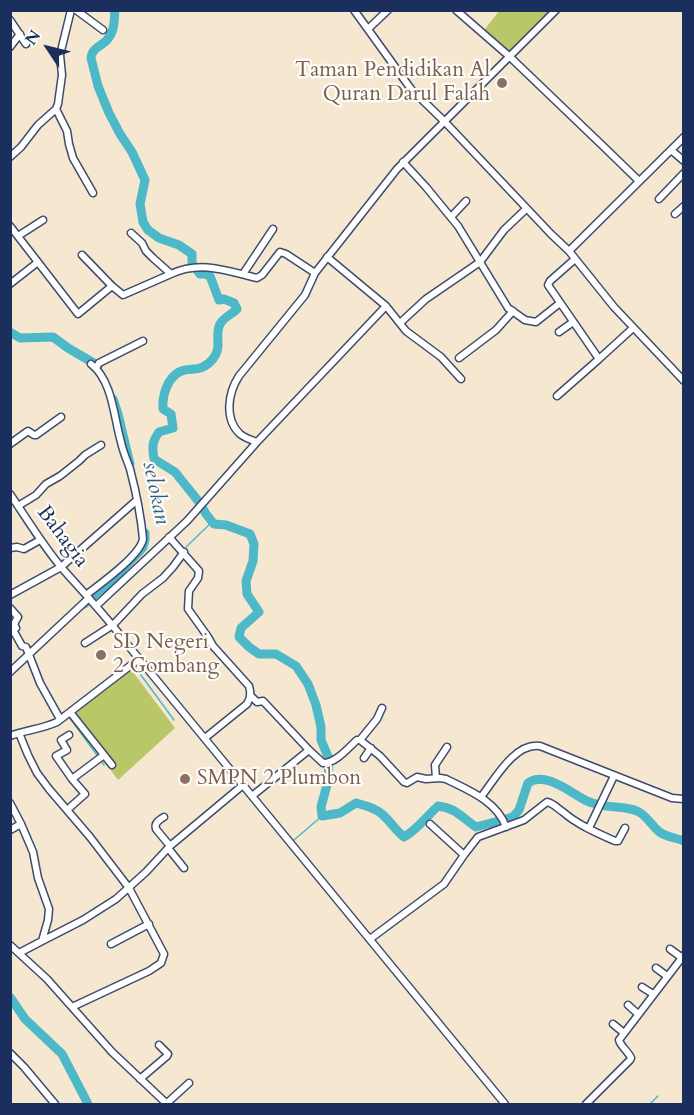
<!DOCTYPE html>
<style>
body{margin:0}
#map{position:relative;width:694px;height:1115px;overflow:hidden;background:#f5e7d0;font-family:Cardo,serif}
canvas{display:block}
.frame{position:absolute;inset:0;border:12px solid #1b2f5e;pointer-events:none}
.north{position:absolute;left:18px;top:18px;width:60px;height:60px;-webkit-text-stroke:4px #fdfcf7;paint-order:stroke;rotate:305deg;font-size:16px;font-weight:700;line-height:24px;text-align:center;color:#1b2f5e}
.north::after{content:'';display:block;margin:auto;width:21px;height:27px;background:#1b2f5e;clip-path:polygon(50% 0,100% 100%,50% 72%,0 100%)}
</style>
<div id="map">
<canvas width="694" height="1115"></canvas>
<div class="frame"></div>
<div class="north">N</div>
</div>
<script>
const ctx = document.querySelector('canvas').getContext('2d');
ctx.lineJoin = 'round';
function fill(path, color) {
  ctx.fillStyle = color;
  ctx.fill(path, 'evenodd');
}
function trace(path, color, width, dash) {
  ctx.strokeStyle = color;
  ctx.lineWidth = width;
  ctx.lineCap = dash ? 'butt' : 'round';
  ctx.setLineDash(dash || []);
  ctx.stroke(path);
}
function label(font, color, halo, rows, align = 'center') {
  ctx.font = font + ' Cardo,serif';
  ctx.lineWidth = 4.5;
  ctx.setLineDash([]);
  ctx.textBaseline = 'middle';
  ctx.strokeStyle = halo;
  ctx.fillStyle = color;
  for (const [text, x, y, turn = 0] of rows) {
    ctx.save();
    ctx.translate(x, y);
    ctx.rotate((+turn || 0) * Math.PI / 180);
    ctx.textAlign = isNaN(turn) ? turn : align;
    if (halo) ctx.strokeText(text, 0, 0);
    ctx.fillText(text, 0, 0);
    ctx.restore();
  }
}
const green = new Path2D(`
 M499 11H550L508 54 485 29Z
 M127 664 175 728 118 780 69 713Z`);
const stream = new Path2D(`
 M183 550 212 522
 M124 609 137 595
 M111 622 118 615
 M116 635 135 660
 M135 667 174 720
 M102 691 139 664 138 663
 M70 716 69 717 97 755
 M100 759 104 765
 M294 840 322 816
 M288 845 310 872
 M403 985 436 1025
 M449 1040 501 1104
 M650 1104 658 1096`);
const river = new Path2D(`
 M115 10C114 21 115 31 107 40 100 47 92 48 91 58L98 86 109 113 120 134 132 152 145 180 140 204 143 222 148 230 159 238 179 245 192 254V263L200 274H205L210 276 219 300 224 299 234 303 237 309C231 315 224 317 220 324 214 337 223 346 213 359 200 374 191 366 179 372 167 379 162 396 163 409L171 414 173 428 159 432C152 442 152 447 154 459L175 472 199 502 206 514 214 524 226 525 250 534 254 544 253 561 246 581 247 594 259 612 241 628 239 637 249 647 259 654H276L296 666 308 684 316 705 321 727V740L329 759 328 781 321 807 322 816 340 813 356 803C366 806 376 808 383 815 391 822 395 830 404 837 417 830 427 816 438 806 456 808 461 817 476 827L513 817 519 810 528 783C545 770 572 794 587 801 591 803 596 804 601 805 613 808 625 806 637 811 648 816 652 827 661 833 667 837 677 838 684 841
 M10 332 20 338 53 337 68 348 97 365 98 367
 M113 399 118 414 130 464
 M84 604 117 575 138 553 143 547 145 540V533
 M10 997 25 1019 62 1054 88 1104`);
const minor = new Path2D(`
 M76 10 103 30
 M354 10 411 89 445 122 551 234 569 251 614 307 684 381
 M456 10 510 57 604 147 639 181
 M10 20 26 44
 M368 29 388 10
 M10 47 20 34
 M56 109 67 131 69 144 73 158 93 193
 M671 150 684 161
 M10 157 21 147 38 125 56 109 58 104 62 75 60 55 71 10
 M403 162 426 187 458 226 508 308 525 320 536 322 560 303
 M659 199 684 173
 M675 214 684 206
 M451 217 466 201
 M10 226 78 314 112 286
 M131 233 142 243 146 251 153 258 171 274C201 260 227 271 257 278L262 275 280 252 286 254 315 273
 M18 236 43 220
 M569 251 684 137
 M82 255 112 286 123 295 171 274
 M327 257 386 306 406 331 441 357 461 379
 M575 259 550 281 548 285 599 359 633 328
 M243 274 273 229
 M10 284 38 262
 M400 323 426 299 480 262 504 230 526 209
 M559 332 573 322
 M459 358 496 330 513 311
 M96 368 99 363 143 341
 M557 396 599 359
 M257 442C251 440 245 438 240 434 224 419 228 393 239 376L305 295 315 273 397 169 556 10
 M10 444 28 431 34 435H36L61 417
 M10 494C27 519 42 544 61 567 83 592 107 617 127 644L505 1104
 M18 506 36 495 46 484 60 476 79 461 85 455 101 445
 M169 537 199 571 198 578 189 591 188 609 208 637 213 646 249 686C251 693 251 697 247 704L205 738
 M10 548 17 547 24 549 40 540
 M10 595 61 567 137 500
 M86 595C100 584 140 556 143 539 141 516 136 492 130 469 127 460 123 452 121 442 114 419 113 381 91 364
 M96 606 187 521 257 442 386 306
 M10 608 18 617 14 624 16 628 13 630 22 646 26 647 40 683 60 719
 M85 643 113 625 142 594 163 578 173 567 184 552
 M10 672 89 598
 M250 695 257 702 263 701 309 750
 M70 712 112 765
 M19 733 28 755 37 773 49 789 90 837 129 888 164 954 161 963 149 971 72 1007
 M69 735 61 740 67 750 56 756 72 779
 M10 736C26 730 42 729 57 722L139 659
 M360 740 377 719 382 708
 M364 758 371 748
 M436 778 435 765 447 747
 M252 796 309 750 323 763C336 763 347 749 357 740H360L380 756 404 782 407 783 417 777 426 779 440 778 446 779C468 790 497 801 506 827
 M481 797C495 779 515 742 540 746L672 798 684 799
 M10 803 21 824 33 852 38 878 49 909 48 920 42 941 19 953
 M67 810 85 794 72 779 104 755
 M164 817C159 820 154 823 156 829L170 846
 M430 824 464 855
 M589 828 614 776
 M10 830 21 824
 M168 848 184 868
 M370 939 444 884 464 855 478 837 524 820 547 802C553 803 557 808 563 812 578 825 597 833 615 841H618L625 828
 M42 941 83 920 116 899 146 872 170 846 243 785
 M111 944 149 924
 M10 945 47 979 112 1052 167 1104
 M670 949 681 957
 M656 968 667 976
 M642 987 653 994
 M628 1005 638 1014
 M613 1024 624 1033
 M10 1053 24 1067 55 1104
 M140 1079 167 1056 168 1054 159 1045
 M166 1104 189 1083
 M586 1104 630 1060 631 1058C628 1051 621 1047 619 1040L684 955`);
const markers = [
 [502,83,6,"#8d6e63"],
 [101,655,6,"#8d6e63"],
 [185,779,6,"#8d6e63"]
];
const educationNames = [
 ["Taman Pendidikan Al",490,71,"right"],
 ["Quran Darul Falah",490,95,"right"],
 ["SD Negeri",113,643],
 ["2 Gombang",113,667],
 ["SMPN 2 Plumbon",197,779]
];
const streetNames = [
 ["Bahagia",62,537,53]
];
const waterNames = [
 ["selokan",155,493,78]
];
fill(green, '#bac768');
trace(stream, '#4cb8c8', 1.5);
trace(river, '#4cb8c8', 9);
trace(minor, '#3c4b6f', 9);
trace(minor, '#fff', 6);
for (const [x, y, r, color] of markers) {
  const dot = new Path2D();
  dot.arc(x, y, r, 0, 2 * Math.PI);
  ctx.fillStyle = color;
  ctx.fill(dot);
  trace(dot, '#fdfcf7', 2);
}
label('21px', '#785e54', '#fdfcf7', educationNames, 'left');
label('21px', '#1b2f5e', '#fdfcf7', streetNames);
label('italic 22px', '#2c5f83', '#fdfcf7', waterNames);
</script>
